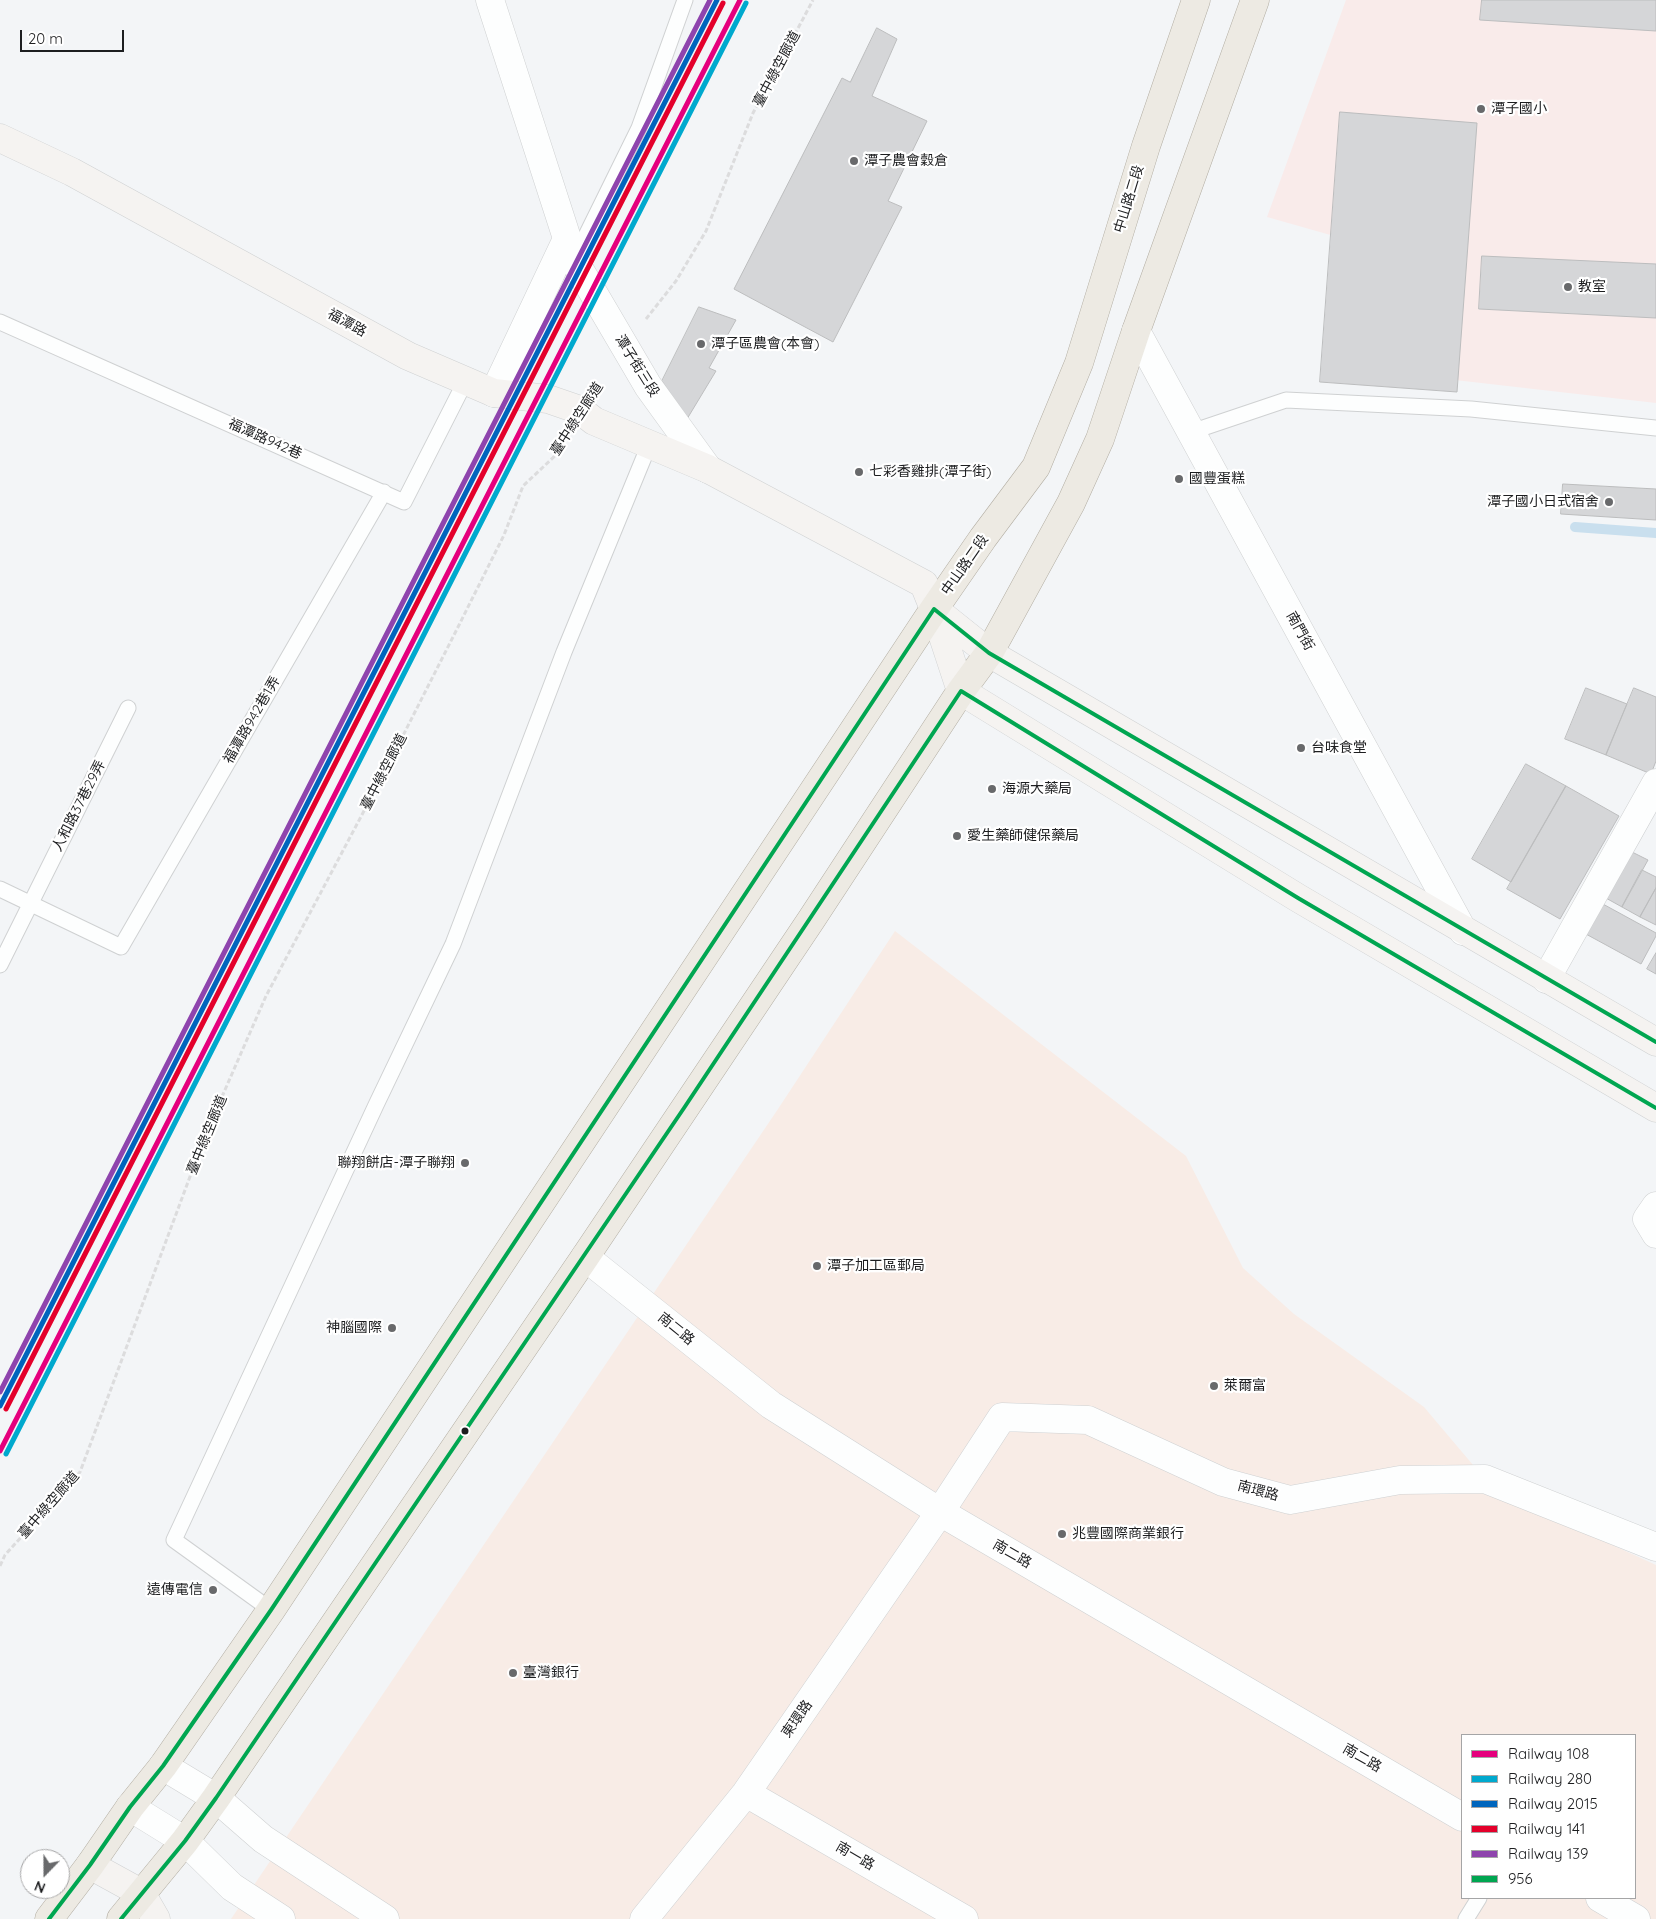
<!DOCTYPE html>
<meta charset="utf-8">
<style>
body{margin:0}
#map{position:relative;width:1656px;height:1919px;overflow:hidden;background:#f3f5f7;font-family:Quicksand,sans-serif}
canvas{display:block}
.legend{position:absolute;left:1461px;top:1734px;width:175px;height:165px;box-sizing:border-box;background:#fff;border:1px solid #a5a5a6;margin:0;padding:6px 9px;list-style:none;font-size:15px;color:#1d1e20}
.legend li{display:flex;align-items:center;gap:10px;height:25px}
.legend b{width:25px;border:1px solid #a5a5a6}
.north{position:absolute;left:20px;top:1849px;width:50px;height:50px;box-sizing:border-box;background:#fff;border:1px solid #a5a5a6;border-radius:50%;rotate:202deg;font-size:14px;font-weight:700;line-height:20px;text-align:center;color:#1d1e20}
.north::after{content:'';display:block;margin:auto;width:18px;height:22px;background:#68696b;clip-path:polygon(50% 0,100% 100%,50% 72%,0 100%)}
.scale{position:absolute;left:20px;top:30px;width:104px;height:22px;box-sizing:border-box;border:2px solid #1d1e20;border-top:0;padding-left:6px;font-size:15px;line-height:18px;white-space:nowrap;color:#1d1e20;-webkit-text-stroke:4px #fff;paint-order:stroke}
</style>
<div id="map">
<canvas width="1656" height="1919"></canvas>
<ul class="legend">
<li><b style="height:6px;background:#e5007d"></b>Railway 108</li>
<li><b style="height:6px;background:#00a9ce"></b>Railway 280</li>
<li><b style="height:6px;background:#0065bd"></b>Railway 2015</li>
<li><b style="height:6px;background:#e4002b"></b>Railway 141</li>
<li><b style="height:6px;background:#8e44ad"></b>Railway 139</li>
<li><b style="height:6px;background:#00a651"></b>956</li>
</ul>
<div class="north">N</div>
<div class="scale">20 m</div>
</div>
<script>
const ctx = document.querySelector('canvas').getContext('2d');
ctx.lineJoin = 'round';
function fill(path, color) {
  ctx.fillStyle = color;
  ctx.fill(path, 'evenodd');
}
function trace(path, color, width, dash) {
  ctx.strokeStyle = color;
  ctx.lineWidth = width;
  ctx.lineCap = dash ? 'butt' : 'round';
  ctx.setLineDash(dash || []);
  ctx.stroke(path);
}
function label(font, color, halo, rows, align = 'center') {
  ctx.font = font + ' Quicksand,"Noto Sans TC",sans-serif';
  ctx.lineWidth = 4.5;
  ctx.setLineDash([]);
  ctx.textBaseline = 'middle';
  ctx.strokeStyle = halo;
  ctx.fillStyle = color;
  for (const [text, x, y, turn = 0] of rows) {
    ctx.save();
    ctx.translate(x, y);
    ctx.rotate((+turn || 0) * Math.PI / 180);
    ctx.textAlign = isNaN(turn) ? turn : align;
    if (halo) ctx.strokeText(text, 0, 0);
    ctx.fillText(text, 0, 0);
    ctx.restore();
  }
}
const industrial = new Path2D(`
 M895 931 1186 1156 1243 1268 1294 1314 1424 1407 1495 1491 1656 1565V1919H231L778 1109ZM1462 1735H1635V1898H1462Z`);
const education = new Path2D(`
 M1346 0H1656V403L1324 365 1341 238 1267 217Z`);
const stream = new Path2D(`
 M1575 527 1656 533`);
const building = new Path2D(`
 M1482 0H1656V31L1480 20Z
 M877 28 897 39 872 96 927 121 888 201 902 207 833 342 734 289 842 78 850 82Z
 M1340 112 1477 123 1457 392 1320 382Z
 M1482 256 1656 264V318L1479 309Z
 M699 307 736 320 709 368 716 371 687 419 662 381Z
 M1563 484 1656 489V520L1561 514Z
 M1586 688 1627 704 1606 755 1565 739Z
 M1634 688 1656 697V761L1651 774 1606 755Z
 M1526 764 1566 786 1511 882 1472 859Z
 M1566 786 1619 816 1560 919 1507 889Z
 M1630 851 1648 860 1622 907 1604 897Z
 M1642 870 1656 877V888L1640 917 1622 907Z
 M1656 888V925L1640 917Z
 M1601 903 1656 933V936L1641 964 1584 933Z
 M1656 953V974L1647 969Z`);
const path = new Path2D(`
 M646 319 676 281 706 231 753 113 813 0
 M0 1566 5 1555 80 1472 207 1131 266 996 383 775 455 633 504 535 523 486 558 453 566 438`);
const lane = new Path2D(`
 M574 260 639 128 685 0
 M0 322 404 502 466 380
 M1191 432 1286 400 1471 409 1656 428
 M0 889 121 947 384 492
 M0 965 128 708
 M271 1610 174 1540 376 1105 453 944 564 652 649 445
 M1466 1919 1479 1898`);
const street = new Path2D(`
 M490 0 574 260 648 386 708 469
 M1136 331 1463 931
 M494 393 567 239
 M1546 979 1656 783
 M1656 1206 1647 1219 1656 1234
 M585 1257 771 1405 940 1512 1462 1817
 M163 1766 216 1798 263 1839 385 1919
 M746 1793 964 1919
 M130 1807 185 1841 232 1887 281 1919
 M1600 1898 1636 1919
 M644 1919 746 1793 940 1512 1002 1417 1088 1420 1223 1482 1290 1500 1400 1480 1485 1479 1656 1547`);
const secondary = new Path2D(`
 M0 138 72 172 408 356 494 393 548 399 580 410 594 421 708 469 924 584 934 609 961 691 1298 898 1656 1108
 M934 609 989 653 1656 1042
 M90 1865 141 1893 156 1919`);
const primary = new Path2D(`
 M49 1919 90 1865 130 1807 163 1766 271 1610 934 609 983 538 1036 467 1079 363 1146 146 1196 0
 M121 1919 185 1841 216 1798 585 1257 811 920 961 691 989 653 1071 503 1100 439 1136 331 1255 0`);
const bus1 = new Path2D(`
 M49 1919 90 1865 130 1807 163 1766 271 1610 934 609 989 653 1656 1042
 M121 1919 185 1841 216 1798 684 1108 961 691 1298 898 1656 1108`);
const rail1 = new Path2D(`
 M0 1451 740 0`);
const rail2 = new Path2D(`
 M6 1454 746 3`);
const rail3 = new Path2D(`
 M0 1406 717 0`);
const rail4 = new Path2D(`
 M6 1409 723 3`);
const rail5 = new Path2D(`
 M0 1392 710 0`);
const markers = [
 [1481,109,5,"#68696b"],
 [854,161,5,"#68696b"],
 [1568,287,5,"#68696b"],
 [701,344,5,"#68696b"],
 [859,472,5,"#68696b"],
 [1179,479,5,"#68696b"],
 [1609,502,5,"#68696b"],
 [1301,748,5,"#68696b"],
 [992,789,5,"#68696b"],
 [957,836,5,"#68696b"],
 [465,1163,5,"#68696b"],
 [817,1266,5,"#68696b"],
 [392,1328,5,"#68696b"],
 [1214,1386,5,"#68696b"],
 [465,1431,4.5,"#1d1e20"],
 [1062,1534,5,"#68696b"],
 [213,1590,5,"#68696b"],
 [513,1673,5,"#68696b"]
];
const streetNames = [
 ["臺中綠空廊道",777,69,-62],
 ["中山路二段",1129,199,-73],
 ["福潭路",347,323,29],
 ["潭子街三段",637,366,58],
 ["臺中綠空廊道",577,419,-57],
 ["福潭路942巷",265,439,24],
 ["中山路二段",965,565,-55],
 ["南門街",1300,631,61],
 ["福潭路942巷1弄",252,720,-60],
 ["臺中綠空廊道",384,772,-63],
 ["人和路37巷29弄",79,806,-63],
 ["臺中綠空廊道",207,1135,-68],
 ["南二路",676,1329,39],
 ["南環路",1258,1491,15],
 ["臺中綠空廊道",49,1505,-49],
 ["南二路",1012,1554,30],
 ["東環路",797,1719,-55],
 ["南二路",1362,1758,30],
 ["南一路",855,1856,30]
];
const poiNames = [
 ["潭子國小",1491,109],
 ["潭子農會穀倉",864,161],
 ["教室",1578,287],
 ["潭子區農會(本會)",711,344],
 ["七彩香雞排(潭子街)",869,472],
 ["國豐蛋糕",1189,479],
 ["潭子國小日式宿舍",1599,502,"right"],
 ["台味食堂",1311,748],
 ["海源大藥局",1002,789],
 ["愛生藥師健保藥局",967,836],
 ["聯翔餅店-潭子聯翔",455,1163,"right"],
 ["潭子加工區郵局",827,1266],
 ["神腦國際",382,1328,"right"],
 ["萊爾富",1224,1386],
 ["兆豐國際商業銀行",1072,1534],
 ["遠傳電信",203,1590,"right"],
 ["臺灣銀行",523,1673]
];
fill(industrial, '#f8ece6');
fill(education, '#f9ebea');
trace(stream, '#c9dfee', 10);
fill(building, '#d5d6d8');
trace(building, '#bcbdbe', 1);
trace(lane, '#cfd1d2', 17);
trace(street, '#cfd1d2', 29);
trace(secondary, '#cfd1d2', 29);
trace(primary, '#b2ada2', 29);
trace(path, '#dcdcdd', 3, [5, 2.5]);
trace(lane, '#fdfefe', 15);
trace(street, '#fdfefe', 28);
trace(secondary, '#f5f3f1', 28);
trace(primary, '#edeae3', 28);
trace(bus1, '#00a651', 4);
trace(rail1, '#e5007d', 5);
trace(rail2, '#00a9ce', 5);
trace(rail3, '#0065bd', 5);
trace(rail4, '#e4002b', 5);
trace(rail5, '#8e44ad', 5);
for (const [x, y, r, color] of markers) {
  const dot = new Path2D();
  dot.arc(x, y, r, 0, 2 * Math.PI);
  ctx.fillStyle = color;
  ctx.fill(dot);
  trace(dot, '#fff', 2);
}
label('14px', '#1d1e20', '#fff', streetNames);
label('14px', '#1d1e20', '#fff', poiNames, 'left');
</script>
